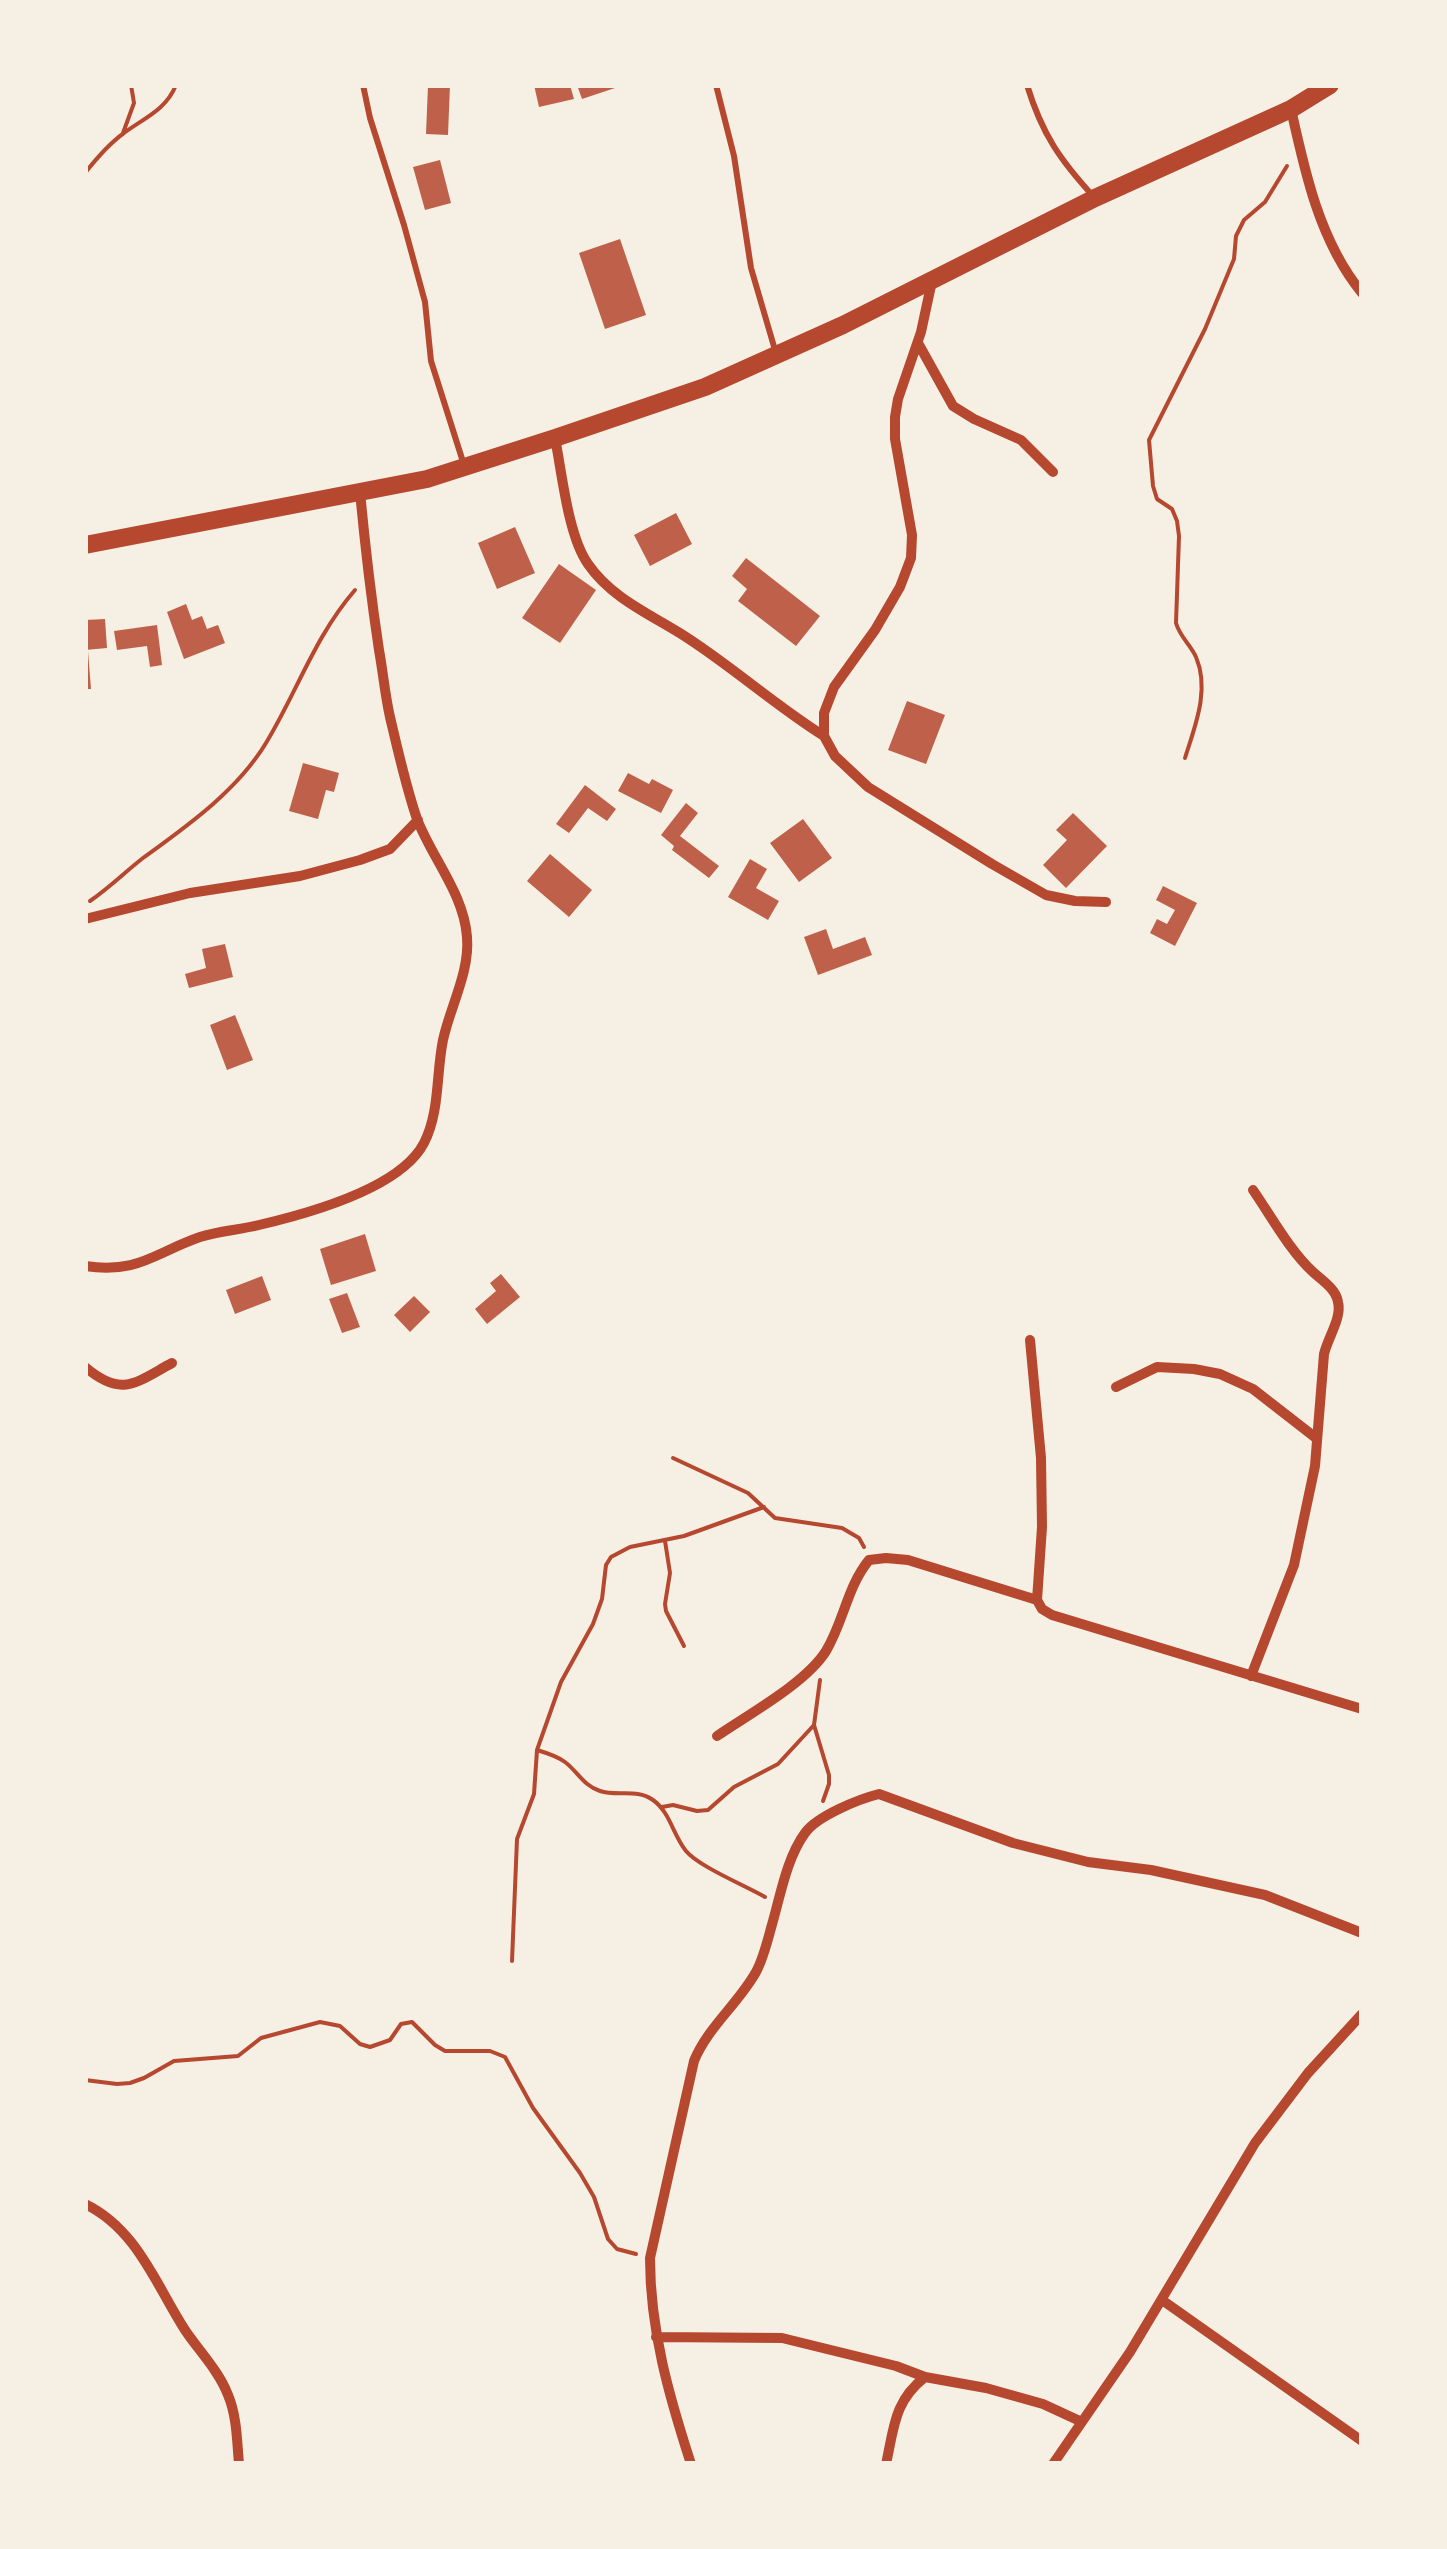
<!DOCTYPE html>
<style>
body{margin:0}
#map{position:relative;width:1447px;height:2549px;overflow:hidden;background:#f6efe4;font-family:"Roboto Condensed",sans-serif}
canvas{display:block}
.frame{position:absolute;inset:0;border:88px solid #f6efe4;pointer-events:none}
</style>
<div id="map">
<canvas width="1447" height="2549"></canvas>
<div class="frame"></div>
</div>
<script>
const ctx = document.querySelector('canvas').getContext('2d');
ctx.lineJoin = 'round';
function fill(path, color) {
  ctx.fillStyle = color;
  ctx.fill(path, 'evenodd');
}
function trace(path, color, width, dash) {
  ctx.strokeStyle = color;
  ctx.lineWidth = width;
  ctx.lineCap = dash ? 'butt' : 'round';
  ctx.setLineDash(dash || []);
  ctx.stroke(path);
}
const building = new Path2D(`
 M428 85H450L448 135 426 134Z
 M534 85H570L574 99 539 107Z
 M577 85H621V86L582 99Z
 M440 160 451 203 425 210 413 167Z
 M620 239 646 315 605 329 579 253Z
 M676 513 692 544 650 566 634 535Z
 M515 527 535 573 497 589 478 543Z
 M746 558 820 616 796 646 738 601 747 589 732 576Z
 M559 564 596 590 560 643 522 618Z
 M186 604 192 620 202 616 207 629 218 625 225 643 184 659 167 612Z
 M105 619 107 648 85 650V620Z
 M157 625 162 665 150 667 147 646 117 650 114 631Z
 M85 651H88L91 689H85Z
 M907 701 945 715 926 764 888 750Z
 M303 763 339 773 334 792 326 790 318 819 289 811Z
 M628 773 649 784 652 779 673 790 661 813 618 791Z
 M585 785 616 809 607 821 588 808 569 833 556 824Z
 M686 803 698 813 680 836 719 866 709 878 672 850 674 846 661 835Z
 M1073 813 1107 846 1066 888 1043 865 1067 840 1056 830Z
 M803 819 832 858 799 882 770 843Z
 M550 854 592 890 569 917 527 881Z
 M750 859 767 869 756 888 779 901 768 920 728 897Z
 M1163 886 1197 903 1175 946 1150 933 1157 919 1167 924 1175 910 1156 900Z
 M826 929 833 949 865 937 872 955 818 975 804 937Z
 M225 944 233 977 189 988 185 974 206 968 202 949Z
 M235 1015 253 1060 227 1070 210 1025Z
 M365 1234 376 1271 331 1285 320 1249Z
 M501 1274 520 1297 487 1324 475 1309 496 1291 490 1283Z
 M262 1276 271 1300 235 1314 226 1290Z
 M347 1293 360 1327 342 1333 329 1299Z
 M414 1296 430 1312 410 1332 394 1315Z`);
const path = new Path2D(`
 M123 133 134 103 131 85
 M85 173C96 159 110 143 124 133 144 118 166 110 176 85
 M1185 758C1195 726 1210 690 1196 657 1190 644 1180 637 1176 623L1179 536 1177 521 1172 509 1157 499 1153 486 1149 440 1205 329 1234 259 1236 236 1244 220 1265 202 1287 166
 M90 901C109 888 125 872 143 858 187 826 237 791 266 743 297 692 315 636 355 590
 M673 1458 748 1493 775 1518 842 1528 859 1538 864 1547
 M665 1541 670 1573 665 1604 666 1611 684 1646
 M820 1680 814 1725 829 1775V1784L823 1801
 M537 1750C547 1753 557 1756 565 1762 578 1772 584 1786 600 1791 618 1797 636 1788 653 1800 670 1812 673 1835 686 1851 698 1866 746 1886 765 1897
 M662 1807 673 1805 697 1811 708 1810 734 1787 778 1764 814 1725
 M512 1961 517 1839 534 1794 537 1750 561 1682 593 1624 602 1599 606 1565 611 1557 630 1547 684 1536 764 1507
 M85 2080 117 2084 130 2083 144 2078 174 2061 238 2056 261 2038 320 2022 340 2026 360 2044 370 2047 390 2040 401 2024 412 2022 435 2045 445 2051H490L505 2057 533 2108 580 2173 594 2197 608 2239 617 2249 636 2254`);
const service = new Path2D(`
 M363 85 370 118 404 225 425 302 431 361 464 465
 M716 85 734 156 751 268 775 350
 M1027 85C1042 134 1060 160 1094 197`);
const minor = new Path2D(`
 M1291 109C1305 173 1320 242 1362 293
 M932 281 921 332 898 399 895 417V439L912 535 911 558 900 587 875 630 834 687 824 713V736L835 756 868 787 992 864 1046 895 1075 901 1106 902
 M918 343 953 406 974 419 1021 440 1053 472
 M555 438C562 473 568 536 588 564 612 599 652 615 686 637 734 668 776 706 824 736
 M85 919 190 893 300 876 360 860 390 849 418 820
 M85 1266C138 1274 154 1253 200 1237 218 1231 239 1230 259 1225 306 1214 400 1189 424 1143 440 1112 436 1074 443 1040 450 1007 470 972 467 937 464 894 432 858 417 819 406 787 398 751 390 717 385 695 383 672 379 650 371 597 365 545 360 492
 M1030 1340 1041 1458 1042 1527 1037 1600 1042 1609 1052 1615 1362 1709
 M85 1367C122 1398 135 1383 172 1363
 M1116 1387 1157 1367 1194 1369 1220 1374 1253 1389 1316 1438
 M1251 1676 1294 1565 1315 1466 1324 1354C1328 1337 1342 1318 1338 1302 1336 1289 1322 1280 1313 1272 1290 1251 1271 1216 1253 1190
 M717 1736C749 1714 806 1683 826 1651 844 1621 847 1587 869 1560L886 1558 908 1560 1037 1600
 M85 2204C137 2229 156 2285 185 2330 199 2351 219 2371 228 2395 237 2416 237 2442 239 2464
 M1162 2300 1362 2441
 M656 2337 782 2338 896 2366 925 2377 986 2388 1043 2404 1082 2422
 M691 2464C669 2396 650 2330 650 2258L694 2061C708 2027 738 2004 756 1972 763 1959 767 1943 771 1928 780 1898 786 1859 805 1833 817 1816 859 1799 879 1794L1013 1843 1088 1862 1151 1870 1265 1895 1362 1933
 M886 2464C894 2428 894 2401 925 2377
 M1053 2464 1130 2352 1255 2143 1308 2073 1362 2014`);
const secondary = new Path2D(`
 M85 545 427 479 555 438 705 387 843 325 1095 198 1291 109 1330 85`);
fill(building, '#bf614a');
trace(path, '#b5482f', 4);
trace(service, '#b5482f', 6);
trace(minor, '#b5482f', 10);
trace(secondary, '#b5482f', 18);
</script>
